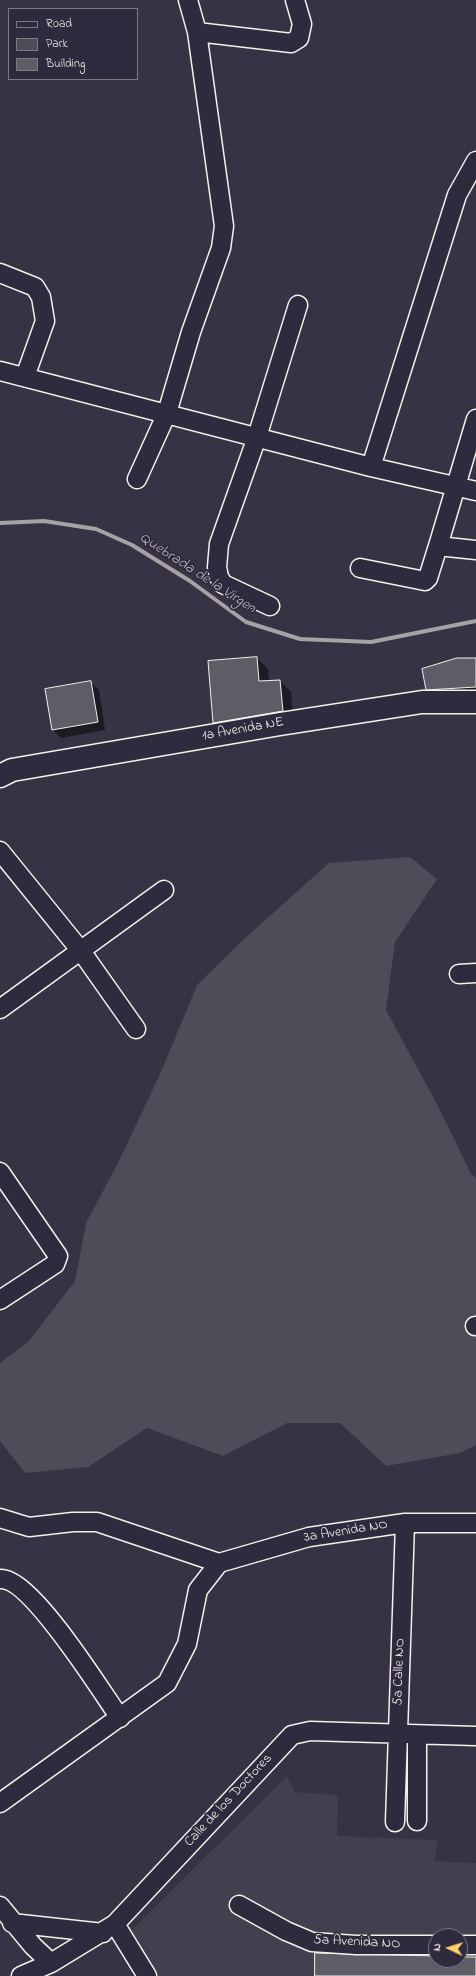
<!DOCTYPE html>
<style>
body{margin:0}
#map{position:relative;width:476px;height:1976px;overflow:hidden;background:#373244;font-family:"Indie Flower",sans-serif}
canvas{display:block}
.legend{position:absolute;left:8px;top:8px;width:130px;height:72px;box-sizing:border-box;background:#2f2a3d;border:1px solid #7e7a81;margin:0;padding:5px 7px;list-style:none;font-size:12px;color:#f4f1e8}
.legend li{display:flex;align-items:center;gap:8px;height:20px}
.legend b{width:20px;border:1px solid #7e7a81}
.north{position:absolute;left:428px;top:1928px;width:40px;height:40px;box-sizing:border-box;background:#2f2a3d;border:1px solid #7e7a81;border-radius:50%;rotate:274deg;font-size:11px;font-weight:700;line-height:16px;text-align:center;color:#f4f1e8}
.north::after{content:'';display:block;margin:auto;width:14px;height:18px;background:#ffd166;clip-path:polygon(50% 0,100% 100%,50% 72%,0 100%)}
</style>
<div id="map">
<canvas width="476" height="1976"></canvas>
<ul class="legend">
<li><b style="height:5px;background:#2f2a3d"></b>Road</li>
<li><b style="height:11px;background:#504b59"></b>Park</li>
<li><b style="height:11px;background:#5f5c67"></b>Building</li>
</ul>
<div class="north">N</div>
</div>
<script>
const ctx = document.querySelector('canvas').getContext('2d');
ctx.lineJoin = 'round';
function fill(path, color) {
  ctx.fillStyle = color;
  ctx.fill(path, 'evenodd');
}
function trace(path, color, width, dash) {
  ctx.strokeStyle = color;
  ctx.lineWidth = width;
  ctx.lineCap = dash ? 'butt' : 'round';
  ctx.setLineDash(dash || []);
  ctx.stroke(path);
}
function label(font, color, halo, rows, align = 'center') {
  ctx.font = font + ' "Indie Flower",sans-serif';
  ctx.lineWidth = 3.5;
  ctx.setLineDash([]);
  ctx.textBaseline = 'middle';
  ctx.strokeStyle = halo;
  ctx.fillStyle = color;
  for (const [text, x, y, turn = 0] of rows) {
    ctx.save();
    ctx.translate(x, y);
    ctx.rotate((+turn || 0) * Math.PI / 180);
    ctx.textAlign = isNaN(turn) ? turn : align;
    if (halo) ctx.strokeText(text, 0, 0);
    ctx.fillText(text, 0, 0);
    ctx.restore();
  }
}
const built = new Path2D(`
 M287 1776 295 1792 338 1795 337 1836 437 1840 435 1861 476 1863V1976H158L130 1932ZM436 1936H460V1960H436Z`);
const green = new Path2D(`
 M410 857 437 879 395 942 386 1010 438 1106 471 1174 476 1178V1445L460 1453 386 1466 340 1423H287L223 1456 147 1428 88 1467 25 1473 0 1441V1363L29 1341 75 1281 86 1223 118 1163 161 1072 197 985 245 938 329 863Z`);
const shadow = new Path2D(`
 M257 658 268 669 269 682 280 681 291 692 293 721 224 733 214 722Z
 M476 660V696L438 699 427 689Z
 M90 682 99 690 105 730 61 738 53 730Z`);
const stream = new Path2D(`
 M0 523 44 521 96 529 132 545 190 581 246 622 300 639 371 642 476 621`);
const building = new Path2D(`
 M257 657 259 681 280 680 283 711 213 723 208 661Z
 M457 658H476V687L426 690 422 669Z
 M91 681 98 722 52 730 45 689Z
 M315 1953 436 1956V1960H460V1957H476V1976H315Z`);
const minor = new Path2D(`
 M197 32 291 43 299 38 302 24 295 0
 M0 273 35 287 41 297 45 321 25 377
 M0 371 371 467 476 491
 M476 419 438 546 476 550
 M371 467 457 195 476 161
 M137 479 167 413 191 332 221 248 224 226 197 32 188 0
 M360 568 425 581 428 578 438 546
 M270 606 223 584 219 577 217 567 219 544 257 437 298 305
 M0 851 81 951 136 1029
 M459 974 476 973
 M0 1009 164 890
 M0 1172 58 1256 55 1264 0 1300
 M475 1326H476
 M0 1518 29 1527 73 1522H97L219 1563
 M219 1563 309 1537 405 1523H476
 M0 1579C31 1577 101 1691 120 1718
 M0 1803 167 1683 187 1644 198 1590 219 1563
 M417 1821V1735
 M395 1822 405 1523
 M239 1905 286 1931 312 1942 356 1945H436
 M0 1906 33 1946 51 1963
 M12 1923 103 1933
 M115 1924 147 1976
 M460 1945H476
 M21 1976 51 1963 115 1924 292 1735 310 1731 476 1736`);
const major = new Path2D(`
 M0 776 12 770 280 724 422 702H476`);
const streetNames = [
 ["1a Avenida NE",243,730,-10],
 ["3a Avenida NO",346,1532,-9],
 ["5a Calle NO",400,1672,-88],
 ["Calle de los Doctores",229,1801,-47],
 ["5a Avenida NO",357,1943,3]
];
const waterNames = [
 ["Quebrada de la Virgen",197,574,33]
];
fill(built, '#433f4e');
fill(green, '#504b59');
fill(shadow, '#0007');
trace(stream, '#a6a2a4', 4);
fill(building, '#5f5c67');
trace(building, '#f4f1e8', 1);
trace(minor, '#f4f1e8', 21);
trace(major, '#f4f1e8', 25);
trace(minor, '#2f2a3d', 18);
trace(major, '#2f2a3d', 22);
label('14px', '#f4f1e8', '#2f2a3d', streetNames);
label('italic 15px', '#bab6b5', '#2f2a3d', waterNames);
</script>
